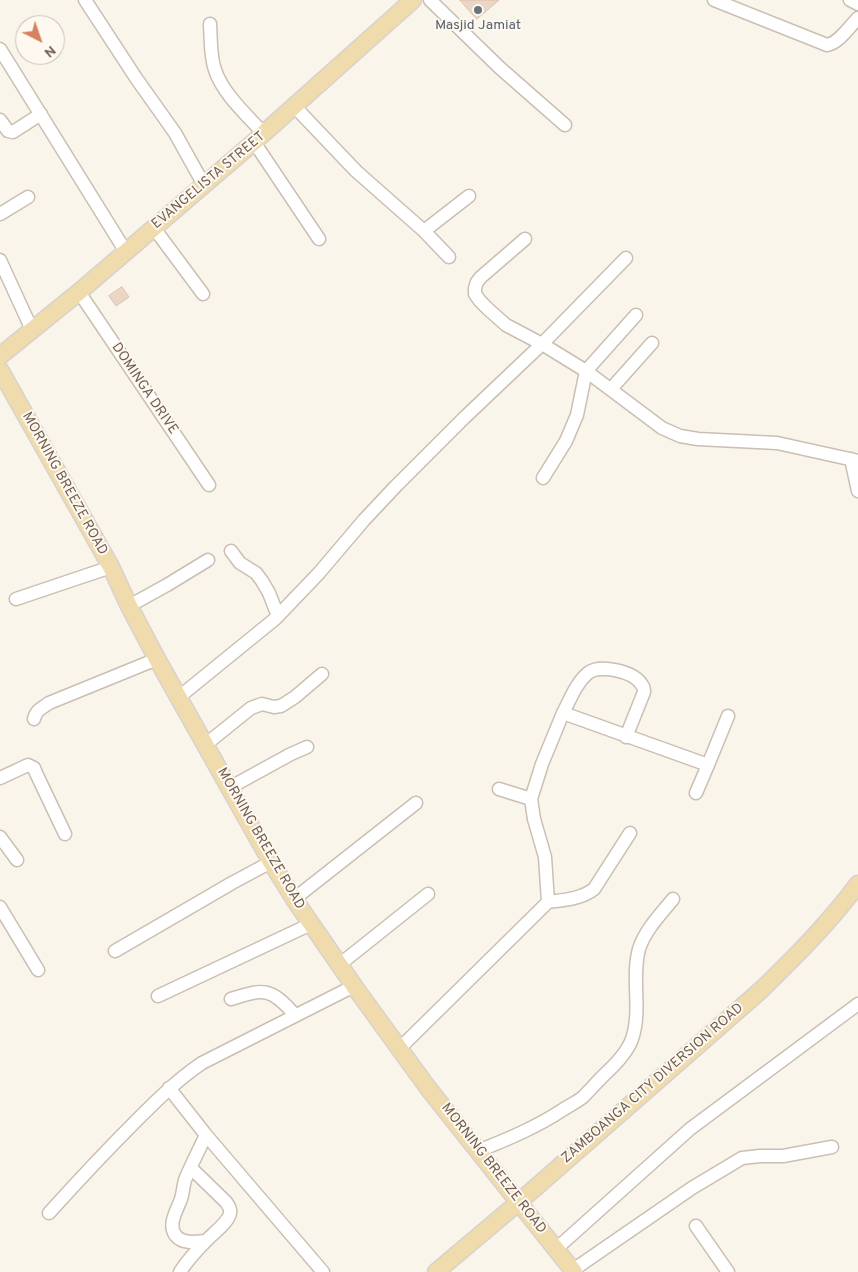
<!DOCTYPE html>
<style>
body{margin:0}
#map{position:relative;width:858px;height:1272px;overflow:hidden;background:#faf5eb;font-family:Overpass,sans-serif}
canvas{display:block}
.north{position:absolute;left:15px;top:15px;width:50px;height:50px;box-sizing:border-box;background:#fdf9f1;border:1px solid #c5bbb1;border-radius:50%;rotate:139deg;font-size:14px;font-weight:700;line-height:20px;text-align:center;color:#725f51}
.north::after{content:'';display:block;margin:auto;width:18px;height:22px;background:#d48261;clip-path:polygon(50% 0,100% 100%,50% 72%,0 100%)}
</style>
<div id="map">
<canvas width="858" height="1272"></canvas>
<div class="north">N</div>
</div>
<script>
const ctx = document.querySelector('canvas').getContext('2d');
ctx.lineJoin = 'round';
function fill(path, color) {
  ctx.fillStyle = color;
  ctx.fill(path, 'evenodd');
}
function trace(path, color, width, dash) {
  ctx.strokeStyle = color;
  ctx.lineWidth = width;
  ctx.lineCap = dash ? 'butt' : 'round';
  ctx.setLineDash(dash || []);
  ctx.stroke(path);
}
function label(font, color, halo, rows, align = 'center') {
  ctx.font = font + ' Overpass,sans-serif';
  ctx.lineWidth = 4;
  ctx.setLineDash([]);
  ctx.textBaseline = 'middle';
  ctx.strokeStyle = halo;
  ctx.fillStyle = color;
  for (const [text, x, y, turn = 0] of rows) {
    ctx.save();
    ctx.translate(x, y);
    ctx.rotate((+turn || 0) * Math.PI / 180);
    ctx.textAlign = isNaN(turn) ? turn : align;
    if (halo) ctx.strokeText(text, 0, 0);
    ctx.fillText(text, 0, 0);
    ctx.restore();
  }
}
const building = new Path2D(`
 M460 0H499L477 19Z
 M122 287 129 297 116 306 109 296Z`);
const minor = new Path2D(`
 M85 0 136 78 175 133 204 185
 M430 0 500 68 565 125
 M714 0 827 45C839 43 849 27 858 18
 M850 0 858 4
 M210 24C211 39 210 56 215 70 223 94 247 115 264 134
 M0 49 126 252
 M295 107 356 171 424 231 469 196
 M0 120 8 131 13 132 41 114
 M254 142 319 239
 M0 214 28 197
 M154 228 203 294
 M424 231 449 257
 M525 239 481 277 477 282 475 288V294L480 301 488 309 506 325 542 344 586 371 662 428 680 436 698 439 777 443 858 461
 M0 260 32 330
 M79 292 209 485
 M611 389 652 343
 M851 459 858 491
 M543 478 566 441 577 415 586 371 636 315
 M231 551 240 563 256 573 262 581 269 593 278 616
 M16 599 111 567
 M129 606 167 585 208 560
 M179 697 275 619 319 573 364 520 395 487 464 418 542 344 626 258
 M563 713C570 700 576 683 588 673 600 664 634 671 642 685 644 687 644 690 644 692L626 737
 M34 719C36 710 42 708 49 703L157 659
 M205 745 251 708 262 704 274 707 281 706 295 697 322 674
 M0 778 28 765 34 768 36 773 65 834
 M229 788 291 754 307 747
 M499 789 531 799 534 819 545 857 548 902
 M696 793 708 765
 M531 799 542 764 563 713 708 765 728 716
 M0 837 17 860
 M294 899 416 803
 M0 907 38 970
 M115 951 232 883 271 862
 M339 965 428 894
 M158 996 311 924
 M231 999C265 988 271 988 295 1015
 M399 1049 548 902C564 900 581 899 594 889L630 833
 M169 1088 206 1135 323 1272
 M478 1151C508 1139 537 1127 564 1109 570 1105 577 1102 583 1097 590 1090 597 1082 604 1075 615 1065 627 1053 632 1039 642 1010 631 978 639 949 645 930 661 914 673 899
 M49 1213C77 1182 106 1151 136 1121 157 1100 177 1080 202 1063L354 986
 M696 1226 728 1272
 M205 1241C195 1242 183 1244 176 1236 167 1225 177 1210 181 1199 183 1193 183 1187 185 1180 191 1165 199 1150 206 1135
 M556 1249 690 1129 858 1004
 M573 1270 692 1188 742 1158 760 1156H783L832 1147
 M180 1272C187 1261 196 1251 205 1242 211 1235 229 1222 230 1213 231 1208 228 1205 226 1202L191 1168`);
const major = new Path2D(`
 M0 356 79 292 254 142 413 0
 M0 370 111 567 129 606 157 659 271 862 294 899 354 986 428 1088 574 1272
 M436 1272 519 1202 760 991C795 957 829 923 858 884`);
const markers = [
 [478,10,5,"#6b7280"]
];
const worshipNames = [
 ["Masjid Jamiat",478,26]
];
const streetNames = [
 ["EVANGELISTA STREET",209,181,-40],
 ["DOMINGA DRIVE",144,389,56],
 ["MORNING BREEZE ROAD",64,484,61],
 ["MORNING BREEZE ROAD",260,839,60],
 ["ZAMBOANGA CITY DIVERSION ROAD",653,1084,-41],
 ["MORNING BREEZE ROAD",493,1169,52]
];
fill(building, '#ead6c4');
trace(building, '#ddc0a9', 1);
trace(minor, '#cbbeb2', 15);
trace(major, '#d8d2ce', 19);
trace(minor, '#fff', 12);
trace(major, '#f0dbac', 16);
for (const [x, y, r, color] of markers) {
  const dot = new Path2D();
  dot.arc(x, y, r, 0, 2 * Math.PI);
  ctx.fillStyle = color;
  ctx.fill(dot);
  trace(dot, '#fdf9f1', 2);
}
label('14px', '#5b616d', '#fdf9f1', worshipNames);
label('14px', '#725f51', '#fdf9f1', streetNames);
</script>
